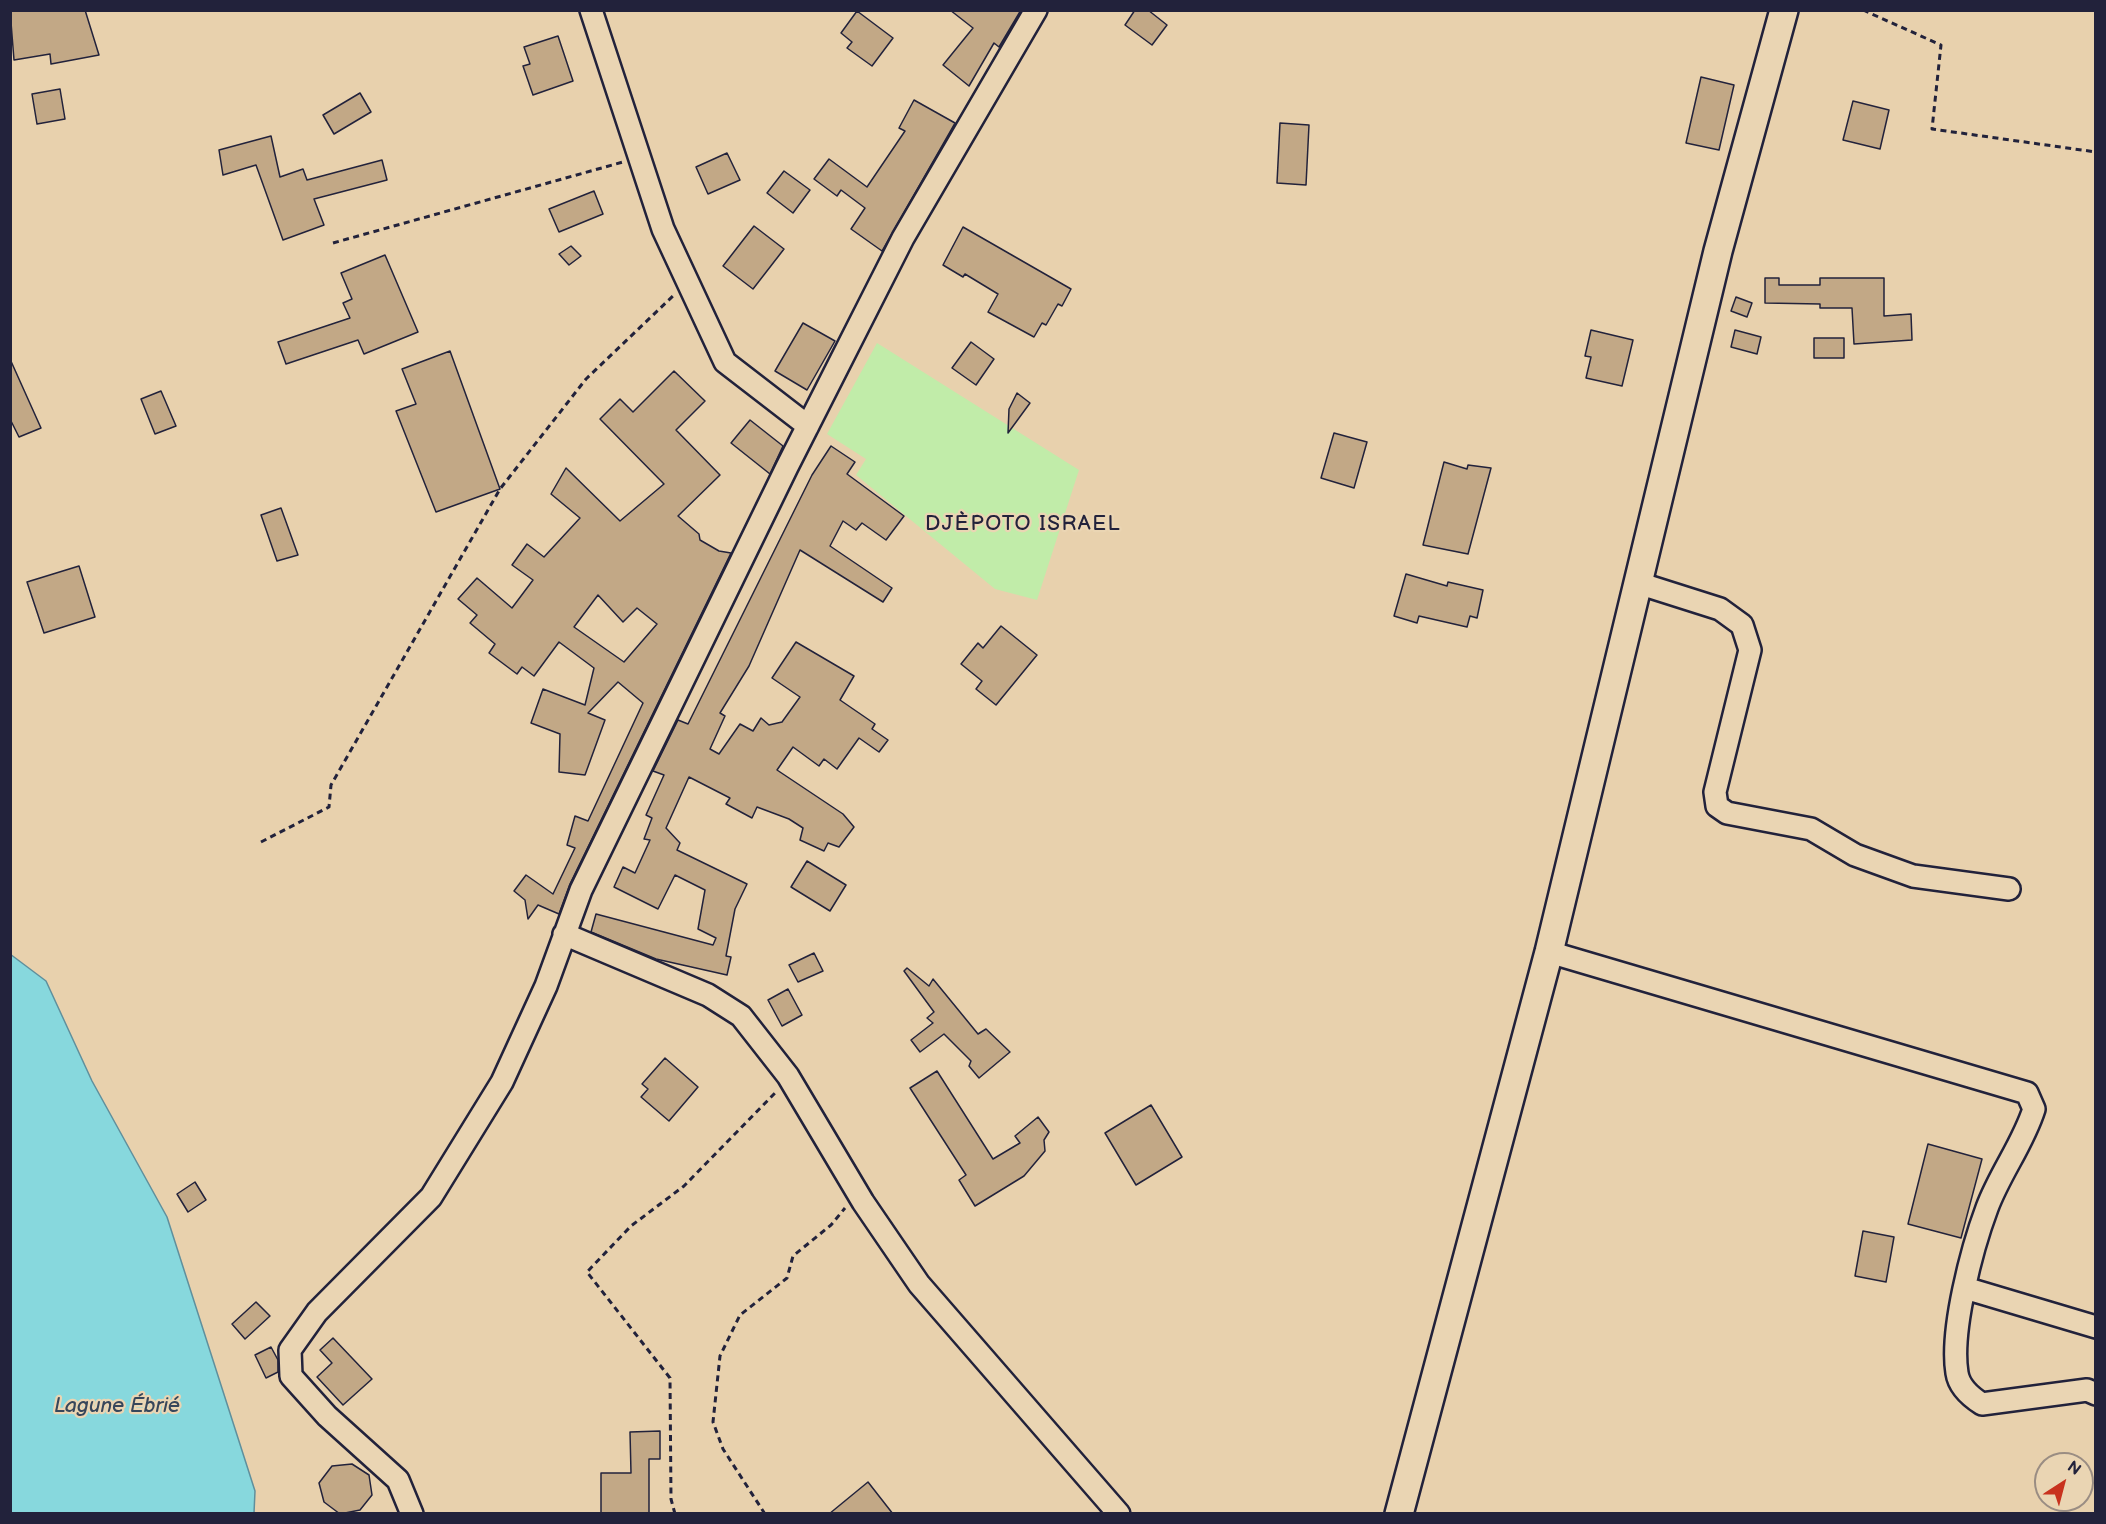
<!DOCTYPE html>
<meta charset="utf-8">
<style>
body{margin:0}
#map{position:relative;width:2106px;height:1524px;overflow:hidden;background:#e8d1ad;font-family:"Balsamiq Sans",sans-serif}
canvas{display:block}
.frame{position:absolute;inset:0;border:12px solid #22223b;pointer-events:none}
.north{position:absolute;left:2034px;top:1452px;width:60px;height:60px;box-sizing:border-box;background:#ead5b3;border:2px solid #9a8d83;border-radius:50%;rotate:36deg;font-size:16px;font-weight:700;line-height:24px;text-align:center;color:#22223b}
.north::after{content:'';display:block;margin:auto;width:21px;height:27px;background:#c8321e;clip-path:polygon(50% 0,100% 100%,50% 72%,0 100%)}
</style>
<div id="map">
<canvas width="2106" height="1524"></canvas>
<div class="frame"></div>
<div class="north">N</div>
</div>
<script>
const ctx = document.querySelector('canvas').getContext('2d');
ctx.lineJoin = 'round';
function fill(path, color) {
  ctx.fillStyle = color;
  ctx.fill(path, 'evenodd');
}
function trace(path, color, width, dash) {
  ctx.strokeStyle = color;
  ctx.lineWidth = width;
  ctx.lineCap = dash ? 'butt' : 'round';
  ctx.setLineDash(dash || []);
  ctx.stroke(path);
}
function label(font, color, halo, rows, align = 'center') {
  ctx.font = font + ' "Balsamiq Sans",sans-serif';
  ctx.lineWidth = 4.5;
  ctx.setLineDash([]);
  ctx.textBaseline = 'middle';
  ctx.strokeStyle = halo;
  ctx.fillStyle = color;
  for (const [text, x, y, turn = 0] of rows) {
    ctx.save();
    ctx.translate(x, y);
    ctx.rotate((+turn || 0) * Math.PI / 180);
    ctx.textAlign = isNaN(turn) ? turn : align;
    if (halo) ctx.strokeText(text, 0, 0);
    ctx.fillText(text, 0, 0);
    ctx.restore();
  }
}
const green = new Path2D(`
 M877 343 1079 470 1037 600 995 589 856 475 866 459 827 434Z`);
const water = new Path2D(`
 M10 954 46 981 92 1081 167 1217 255 1491 254 1513H11Z`);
const building = new Path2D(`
 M10 10H85L99 55 51 64 50 54 14 60Z
 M950 10H1021L999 47 994 43 969 86 943 65 973 28Z
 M1135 10H1148L1167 25 1152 45 1125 25Z
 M857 11 893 38 872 66 847 48 852 42 841 33Z
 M558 36 573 81 533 95 523 66 530 64 524 47Z
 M1701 77 1734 85 1719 150 1686 143Z
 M60 89 65 119 37 124 32 94Z
 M360 93 371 112 334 134 323 115Z
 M914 100 955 123 882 251 851 229 865 208 841 190 837 196 814 179 829 159 867 187 905 131 899 128Z
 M1853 101 1889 110 1880 149 1843 140Z
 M1280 123 1309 125 1306 185 1277 183Z
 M271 136 280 177 303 169 307 180 382 160 387 180 314 199 324 225 283 240 256 165 223 175 219 150Z
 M727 153 740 180 708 194 696 167Z
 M784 171 810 190 793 213 767 193Z
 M594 191 603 214 559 232 549 209Z
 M754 226 784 249 753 289 723 266Z
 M963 227 1071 289 1062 306 1058 304 1046 325 1042 323 1034 337 988 312 998 294 965 274 963 277 943 265Z
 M571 246 581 256 569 265 559 254Z
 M385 255 418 332 364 354 358 340 286 364 278 342 350 318 343 303 352 299 341 273Z
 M1765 278H1779V285H1820V278H1884V316L1911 314 1912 340 1854 344 1852 308H1820V304L1765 303Z
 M1736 297 1752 303 1747 317 1731 311Z
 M803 323 835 341 807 390 775 371Z
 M1591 330 1633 340 1622 386 1586 378 1591 357 1585 356Z
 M1735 330 1761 337 1757 354 1731 347Z
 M1814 338H1844V358H1814Z
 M971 342 994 359 976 385 952 368Z
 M450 351 500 489 436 512 396 411 416 404 402 369Z
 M10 359 41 428 19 437 10 419Z
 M674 371 705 401 676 430 720 475 678 516 699 534 700 540 719 551 731 553 570 884 559 914 538 905 528 919 525 900 514 891 526 875 553 894 575 848 567 845 575 816 588 821 643 703 618 682 588 713 605 720 585 775 559 772 560 734 531 723 543 689 585 705 594 668 559 642 534 676 522 667 517 674 489 653 495 644 470 623 477 615 458 599 477 578 512 608 533 580 512 565 527 544 544 557 580 518 551 494 566 468 620 521 664 484 600 419 620 399 633 412ZM598 595 623 622 637 608 657 624 624 662 574 627Z
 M161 391 176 426 155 434 141 399Z
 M1017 393 1030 403 1008 433 1009 409Z
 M750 420 783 446 770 474 731 443Z
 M1334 433 1367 442 1354 488 1321 478Z
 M831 446 855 462 847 474 904 516 886 540 862 523 856 530 843 521 830 546 892 588 883 602 800 550 749 666 720 713 725 716 710 749 719 754 740 724 753 731 761 718 769 725 782 722 800 697 772 678 796 642 854 676 840 700 875 724 872 729 888 740 879 752 859 738 837 769 824 759 819 766 793 747 777 770 843 814 854 827 839 847 828 843 824 851 800 840 803 828 789 819 757 807 752 818 726 804 730 798 689 777 666 828 680 843 677 850 747 884 735 909 726 956 731 957 727 975 656 959 591 932 596 914 713 945 716 938 698 929 705 890 675 875 658 909 614 887 623 867 635 873 650 840 644 839 652 818 646 815 664 775 653 771 678 720 688 724 812 475Z
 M1444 462 1467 469 1468 465 1491 468 1468 554 1423 545Z
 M281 508 298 555 277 561 261 515Z
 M79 566 95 617 44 633 27 582Z
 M1406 574 1447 586 1448 582 1483 590 1477 618 1470 616 1467 627 1419 616 1417 623 1394 616Z
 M1001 626 1037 655 996 705 976 689 982 681 961 664 978 643 983 648Z
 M807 861 846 885 830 911 791 887Z
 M814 953 823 971 798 982 789 965Z
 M907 968 929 986 933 979 978 1034 986 1029 1010 1052 979 1078 969 1066 971 1061 944 1034 920 1052 911 1040 933 1023 927 1018 934 1012 904 971Z
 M788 989 802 1015 782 1026 768 1000Z
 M665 1058 698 1087 669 1121 641 1097 648 1089 642 1084Z
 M937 1071 993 1159 1020 1143 1015 1136 1038 1117 1049 1132 1044 1140 1045 1151 1024 1176 975 1206 959 1180 966 1175 910 1088Z
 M1151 1105 1182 1157 1136 1185 1105 1133Z
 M1928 1144 1982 1159 1961 1238 1908 1224Z
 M195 1182 206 1200 188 1212 177 1194Z
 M1863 1231 1894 1237 1886 1282 1855 1276Z
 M256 1302 270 1316 245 1339 232 1324Z
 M333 1338 372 1379 343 1405 317 1377 332 1363 320 1350Z
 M271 1347 278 1360V1372L266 1378 255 1355Z
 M660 1431V1459H649V1514H601V1473H631L630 1432Z
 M352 1464 369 1475 372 1495 360 1510 340 1514 324 1502 319 1483 332 1466Z
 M868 1482 893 1514H829Z`);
const path = new Path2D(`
 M1863 10 1941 45 1932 129 2096 152
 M333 243 623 162
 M261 842 329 807 331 785 500 489 586 379 674 295
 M675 1514 671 1499 670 1378 587 1272 631 1226 684 1186 776 1092
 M765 1514 723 1449 713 1422 720 1356 740 1315 787 1278 793 1256 831 1225 845 1208`);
const minor = new Path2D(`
 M591 10 663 229 725 362 808 426
 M1638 583 1720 609 1742 625 1750 650 1715 792 1717 806 1727 813 1811 829 1855 855 1913 876 2009 889
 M564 934 708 995 741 1016 788 1076 863 1202 919 1284 1119 1514
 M1549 952 2027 1093 2034 1109C2023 1144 2000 1173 1987 1208 1972 1248 1950 1331 1957 1373 1959 1387 1971 1397 1982 1404L2087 1390 2096 1394
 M1965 1288 2096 1327
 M412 1514 398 1480 327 1416 291 1376 290 1350 317 1312 431 1197 502 1082 546 986 581 890 787 467 903 238 1036 10`);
const tertiary = new Path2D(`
 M1399 1514 1549 952 1718 251 1784 10`);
const neighbourhoodNames = [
 ["DJÈPOTO ISRAEL",1023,525]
];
const waterNames = [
 ["Lagune Ébrié",117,1407]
];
fill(green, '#c1eca9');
fill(water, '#87d8dd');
trace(water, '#5f8f9c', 1.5);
fill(building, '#c2a886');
trace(building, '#22223b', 1.5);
trace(minor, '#22223b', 26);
trace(tertiary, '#22223b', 32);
trace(path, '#22223b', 3, [6, 4.5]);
trace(minor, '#ead5b3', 21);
trace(tertiary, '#ead5b3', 27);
ctx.letterSpacing = '1.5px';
label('21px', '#22223b', '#ead5b3', neighbourhoodNames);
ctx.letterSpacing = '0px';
label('italic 21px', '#36465b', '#ead5b3', waterNames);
</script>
